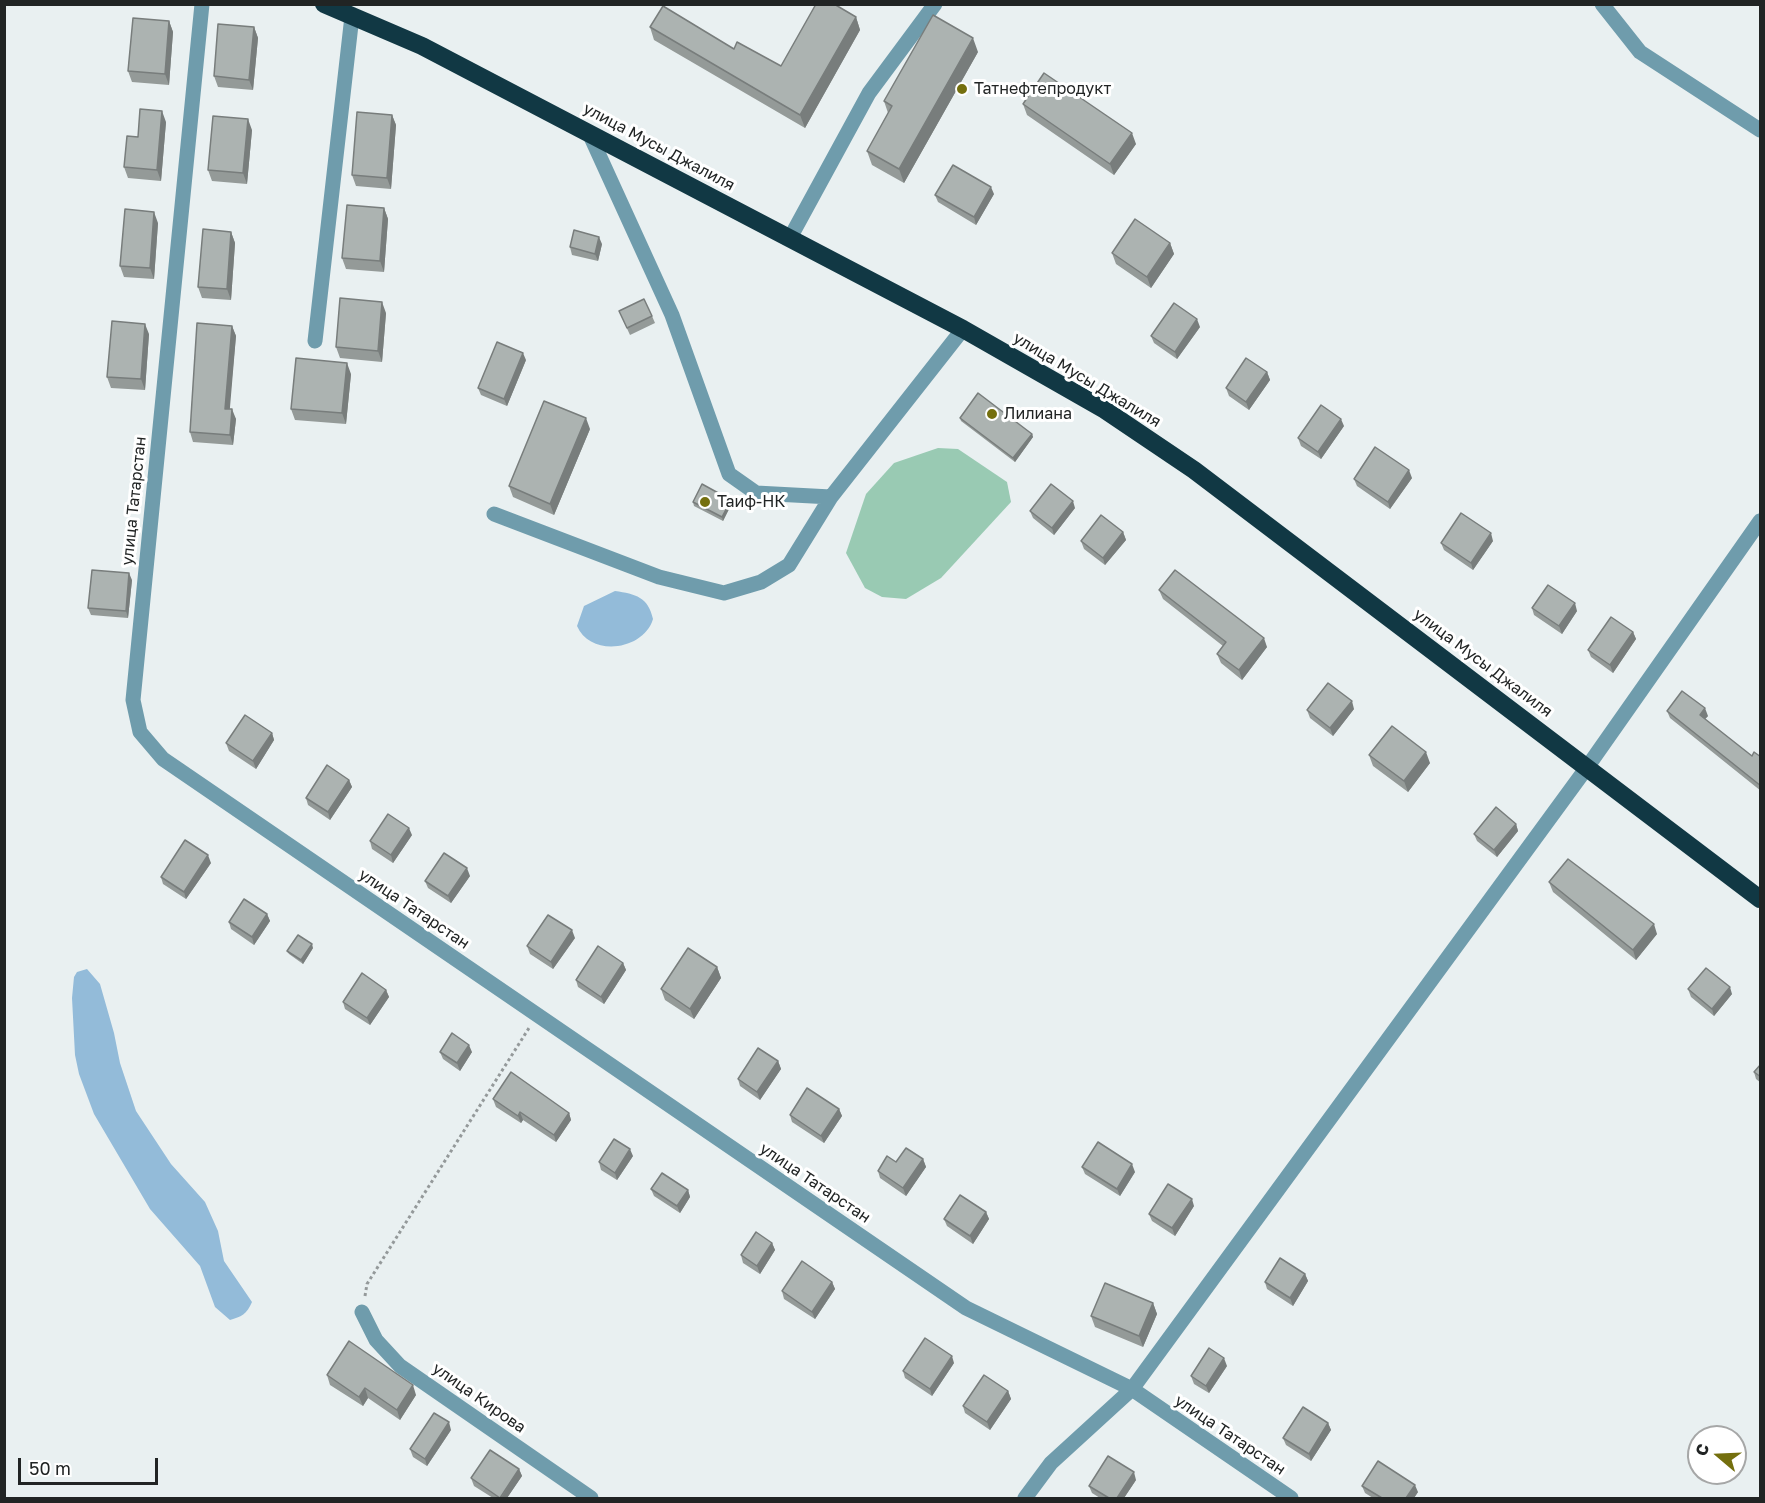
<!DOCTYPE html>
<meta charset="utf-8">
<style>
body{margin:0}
#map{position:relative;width:1765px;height:1503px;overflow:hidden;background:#e9f0f1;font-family:"Golos Text",sans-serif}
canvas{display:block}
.frame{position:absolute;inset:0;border:6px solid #212424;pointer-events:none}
.north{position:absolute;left:1687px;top:1425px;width:60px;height:60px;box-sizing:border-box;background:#fff;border:2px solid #a6a7a7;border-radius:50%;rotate:289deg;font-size:16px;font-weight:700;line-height:24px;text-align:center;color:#212424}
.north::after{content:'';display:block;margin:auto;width:21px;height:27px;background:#746f0e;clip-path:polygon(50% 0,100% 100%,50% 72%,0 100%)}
.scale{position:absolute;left:18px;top:1458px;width:140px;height:27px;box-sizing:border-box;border:3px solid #212424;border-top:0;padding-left:8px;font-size:18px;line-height:21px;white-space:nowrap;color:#212424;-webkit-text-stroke:4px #fff;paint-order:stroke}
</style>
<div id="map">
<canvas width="1765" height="1503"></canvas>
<div class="frame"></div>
<div class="north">С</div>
<div class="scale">50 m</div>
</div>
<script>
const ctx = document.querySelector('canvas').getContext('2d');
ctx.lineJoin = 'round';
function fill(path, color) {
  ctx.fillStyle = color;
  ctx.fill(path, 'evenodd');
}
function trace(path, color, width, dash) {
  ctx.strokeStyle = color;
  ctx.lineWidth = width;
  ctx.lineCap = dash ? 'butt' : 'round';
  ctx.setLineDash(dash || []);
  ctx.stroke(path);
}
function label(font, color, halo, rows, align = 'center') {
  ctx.font = font + ' "Golos Text",sans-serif';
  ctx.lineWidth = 6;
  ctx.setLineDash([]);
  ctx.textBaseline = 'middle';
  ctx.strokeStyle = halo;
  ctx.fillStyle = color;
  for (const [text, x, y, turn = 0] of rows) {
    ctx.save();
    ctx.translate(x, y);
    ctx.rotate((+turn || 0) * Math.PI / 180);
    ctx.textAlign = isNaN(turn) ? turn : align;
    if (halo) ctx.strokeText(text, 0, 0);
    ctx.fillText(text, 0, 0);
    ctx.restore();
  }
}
const forest = new Path2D(`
 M938 448 958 449 1007 482 1011 502 941 578 906 599 882 597 865 588 846 553 866 494 894 463Z`);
const water = new Path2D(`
 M615 591C636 594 648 597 653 619 644 650 591 658 577 626L584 606Z
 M87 969 100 984 114 1033 120 1063 136 1111 171 1164 205 1202 218 1231 224 1261 252 1302C247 1314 241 1317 230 1320L215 1307 200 1266 150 1209 94 1114 79 1074 75 1055 72 998 74 977 77 972Z`);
const path = new Path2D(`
 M365 1296 367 1284 529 1028`);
const minor = new Path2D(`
 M202 4 133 700 140 732 163 759 966 1308 1132 1389 1291 1498
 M1602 4 1640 52 1760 130
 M589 133 672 315 729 474 756 493 831 497 963 329
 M790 238 869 93 935 4
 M315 341 352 16
 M494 514 659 577 724 593 761 582 789 565 831 497
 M362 1312 376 1340 400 1366 591 1498
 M1025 1498 1051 1463 1132 1389 1588 766 1760 521`);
const highway = new Path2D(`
 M324 4 422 46 963 329 1105 410 1194 470 1760 899`);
const wall = new Path2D(`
 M856 17 860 30 805 128 654 40 650 27 734 49 781 66Z
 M169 21 173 32 169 85 132 82 128 71Z
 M254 27 258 38 253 90 218 87 214 76Z
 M978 52 904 183 872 165 867 151 888 113 884 101Z
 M1023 104 1136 144 1114 175 1027 115Z
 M392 115 396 125 391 189 356 186 352 175Z
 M166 122 161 181 128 178 124 167Z
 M252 130 247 184 212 181 208 170Z
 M994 194 976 225 938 202 935 195Z
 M384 208 388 219 384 272 346 269 342 258Z
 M158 223 154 279 124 277 120 266Z
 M231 232 235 243 231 300 202 298 198 287Z
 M1170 243 1174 254 1151 288 1116 264 1112 253Z
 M602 244 598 261 572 255 570 247Z
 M619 311 652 316 655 323 630 335Z
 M386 313 382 362 340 358 336 347Z
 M232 326 236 336 229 409 236 419 233 445 193 442 190 432Z
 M1200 327 1177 359 1154 343 1151 336Z
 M149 334 145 390 111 388 107 377Z
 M526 360 507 406 481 395 478 388Z
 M1267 372 1270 380 1249 410 1229 396 1226 388Z
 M351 374 346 424 295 420 291 409Z
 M960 418 1032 434 1033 437 1015 462 961 421Z
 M1344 426 1321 459 1301 446 1298 438Z
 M590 429 554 515 513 497 509 486Z
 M1412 478 1390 509 1357 486 1354 479Z
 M693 502 732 503 723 521 694 506Z
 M1075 508 1054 535 1033 518 1030 511Z
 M1123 532 1126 540 1105 565 1084 549 1081 541Z
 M1493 541 1473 570 1444 550 1441 543Z
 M132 580 128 618 91 615 88 608Z
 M1159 590 1267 647 1242 680 1221 663 1217 654 1223 646 1163 599Z
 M1532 608 1577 611 1562 634 1534 615Z
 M1633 632 1636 639 1613 673 1591 657 1588 650Z
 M1354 709 1333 736 1310 718 1307 710Z
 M1667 711 1708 716 1705 719 1752 756 1761 757V791L1670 718Z
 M272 733 274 740 256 769 229 751 226 743Z
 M1369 755 1430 763 1408 792 1373 766Z
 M349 780 352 787 330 820 308 805 306 798Z
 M1516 824 1518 831 1497 857 1477 841 1474 834Z
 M412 835 393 863 372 849 370 841Z
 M211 863 186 899 163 884 161 877Z
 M470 876 451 903 428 888 425 881Z
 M1549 882 1657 934 1636 960 1553 892Z
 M267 914 270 921 254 945 231 929 229 922Z
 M575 938 553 969 530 954 527 946Z
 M313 948 303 964 289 954 287 951Z
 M623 963 626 970 604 1004 578 987 576 980Z
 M717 967 721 978 694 1019 665 1000 661 989Z
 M1688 989 1732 994 1714 1016 1691 997Z
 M386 990 389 997 370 1025 345 1009 343 1002Z
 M440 1052H472L460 1071 443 1059Z
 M778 1061 781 1069 760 1100 740 1086 738 1079Z
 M1761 1064V1083L1756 1079 1754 1072Z
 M493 1099 569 1113 571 1120 556 1142 523 1120 521 1123 496 1107Z
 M839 1109 842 1116 824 1143 792 1122 790 1115Z
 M633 1156 617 1180 601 1170 599 1162Z
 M923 1159 926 1167 906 1196 880 1178 878 1171 896 1162Z
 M1082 1167 1135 1172 1120 1196 1085 1174Z
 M651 1189 688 1190 690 1197 680 1213 654 1196Z
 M1194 1206 1175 1236 1152 1221 1149 1214Z
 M986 1212 989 1219 973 1244 947 1226 944 1219Z
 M772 1243 775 1250 760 1274 743 1263 741 1255Z
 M1305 1274 1308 1281 1293 1306 1267 1289 1265 1282Z
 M832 1282 835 1289 815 1319 784 1299 782 1291Z
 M1153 1303 1157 1314 1143 1347 1095 1327 1091 1316Z
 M954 1363 932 1396 905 1378 903 1371Z
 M1227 1366 1209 1393 1194 1384 1191 1376Z
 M327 1375 416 1395 400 1420 368 1398 363 1406 330 1385Z
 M1008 1391 1011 1399 990 1430 965 1413 963 1406Z
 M1328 1423 1331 1430 1311 1461 1286 1445 1283 1438Z
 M451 1430 427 1466 413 1457 410 1449Z
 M519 1469 522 1476 507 1498H493L474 1486 471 1478Z
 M1136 1480 1124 1498H1100L1092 1493 1089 1486Z
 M1362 1486 1418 1492 1414 1498H1373L1365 1493Z`);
const shadedWall = new Path2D(`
 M856 17 860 30 805 128 800 115Z
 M169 21 173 32 169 85 165 74Z
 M254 27 258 38 253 90 249 80Z
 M973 38 978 52 904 183 899 169Z
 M162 111 166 122 161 181 157 170Z
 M392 115 396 125 391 189 387 178Z
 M248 119 252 130 247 184 243 173Z
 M1132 133 1136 144 1114 175 1110 164Z
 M991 187 994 194 976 225 974 217Z
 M384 208 388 219 384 272 380 261Z
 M154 212 158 223 154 279 150 268Z
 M231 232 235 243 231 300 227 289Z
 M599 237 602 244 598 261 595 254Z
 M1170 243 1174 254 1151 288 1147 277Z
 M382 302 386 313 382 362 378 351Z
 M1197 319 1200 327 1177 359 1175 352Z
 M145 324 149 334 145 390 141 379Z
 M232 326 236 336 229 419 225 409Z
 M523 353 526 360 507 406 504 399Z
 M347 363 351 374 346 424 342 413Z
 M1267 372 1270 380 1249 410 1246 402Z
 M232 409 236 419 233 445 230 435Z
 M586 418 590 429 554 515 550 504Z
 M1341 419 1344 426 1321 459 1318 452Z
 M1032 434 1033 437 1015 462 1013 458Z
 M1409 470 1412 478 1390 509 1388 502Z
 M731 500 732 503 723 521 722 517Z
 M1073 501 1075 508 1054 535 1052 528Z
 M1123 532 1126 540 1105 565 1103 558Z
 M1491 533 1493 541 1473 570 1471 563Z
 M129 573 132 580 128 618 126 611Z
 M1575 603 1577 611 1562 634 1559 626Z
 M1633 632 1636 639 1613 673 1610 665Z
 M1264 638 1267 647 1242 680 1239 670Z
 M1352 701 1354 709 1333 736 1330 728Z
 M1705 708 1708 716 1702 722 1700 715Z
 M272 733 274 740 256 769 253 761Z
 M1426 752 1430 763 1408 792 1404 781Z
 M349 780 352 787 330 820 328 812Z
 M1516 824 1518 831 1497 857 1494 850Z
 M409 828 412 835 393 863 391 855Z
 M208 855 211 863 186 899 184 892Z
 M467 868 470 876 451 903 448 896Z
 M267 914 270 921 254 945 252 937Z
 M1654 924 1657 934 1636 960 1633 950Z
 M572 930 575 938 553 969 551 962Z
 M312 944 313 948 303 964 301 960Z
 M623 963 626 970 604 1004 601 997Z
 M717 967 721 978 694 1019 690 1009Z
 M1730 987 1732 994 1714 1016 1712 1009Z
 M386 990 389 997 370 1025 367 1018Z
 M469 1045 472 1052 460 1071 457 1063Z
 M778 1061 781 1069 760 1100 757 1092Z
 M839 1109 842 1116 824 1143 821 1136Z
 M520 1112 523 1120 521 1123 518 1116Z
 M569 1113 571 1120 556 1142 554 1135Z
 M630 1149 633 1156 617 1180 615 1173Z
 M923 1159 926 1167 906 1196 903 1188Z
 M1132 1164 1135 1172 1120 1196 1117 1189Z
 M688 1190 690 1197 680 1213 677 1206Z
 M1192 1199 1194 1206 1175 1236 1172 1228Z
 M986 1212 989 1219 973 1244 970 1236Z
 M772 1243 775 1250 760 1274 757 1266Z
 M1305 1274 1308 1281 1293 1306 1290 1298Z
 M832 1282 835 1289 815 1319 812 1312Z
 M1153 1303 1157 1314 1143 1347 1139 1336Z
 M952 1356 954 1363 932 1396 930 1389Z
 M1224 1358 1227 1366 1209 1393 1206 1386Z
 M413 1385 416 1395 400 1420 397 1410Z
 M365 1388 368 1398 363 1406 359 1397Z
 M1008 1391 1011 1399 990 1430 987 1422Z
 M449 1422 451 1430 427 1466 425 1459Z
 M1328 1423 1331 1430 1311 1461 1309 1454Z
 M519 1469 522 1476 507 1498H501Z
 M1134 1472 1136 1480 1124 1498H1117Z
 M1415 1485 1418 1492 1414 1498H1406Z`);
const building = new Path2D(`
 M816 4H834L856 17 800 115 650 27 663 6 734 49 737 42 781 66Z
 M933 15 973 38 899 169 867 151 892 106 884 101Z
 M133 18 169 21 165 74 128 71Z
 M218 24 254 27 249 80 214 76Z
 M1044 73 1132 133 1110 164 1023 104Z
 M140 109 162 111 157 170 124 167 127 136 138 137Z
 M357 112 392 115 387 178 352 175Z
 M213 116 248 119 243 173 208 170Z
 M953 165 991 187 974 217 935 195Z
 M347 205 384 208 380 261 342 258Z
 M125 209 154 212 150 268 120 266Z
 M1135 219 1170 243 1147 277 1112 253Z
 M203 229 231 232 227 289 198 287Z
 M574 230 599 237 595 254 570 247Z
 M340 298 382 302 378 351 336 347Z
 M644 299 652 316 627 328 619 311Z
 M1174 303 1197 319 1175 352 1151 336Z
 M112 321 145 324 141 379 107 377Z
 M197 323 232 326 225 409H232L230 435 190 432Z
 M497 342 523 353 504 399 478 388Z
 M296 358 347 363 342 413 291 409Z
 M1246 358 1267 372 1246 402 1226 388Z
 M978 393 1032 434 1013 458 960 418Z
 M544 401 586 418 550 504 509 486Z
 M1321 405 1341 419 1318 452 1298 438Z
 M1375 447 1409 470 1388 502 1354 479Z
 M702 484 731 500 722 517 693 502Z
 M1051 484 1073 501 1052 528 1030 511Z
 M1461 513 1491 533 1471 563 1441 543Z
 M1101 515 1123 532 1103 558 1081 541Z
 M92 570 129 573 126 611 88 608Z
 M1175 570 1264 638 1239 670 1217 654 1226 642 1159 590Z
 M1548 585 1575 603 1559 626 1532 608Z
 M1611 617 1633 632 1610 665 1588 650Z
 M1328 683 1352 701 1330 728 1307 710Z
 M1682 691 1705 708 1700 715 1752 756 1754 752 1761 757V786L1667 711Z
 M245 715 272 733 253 761 226 743Z
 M1392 726 1426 752 1404 781 1369 755Z
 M327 765 349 780 328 812 306 798Z
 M1496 807 1516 824 1494 850 1474 834Z
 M388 814 409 828 391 855 370 841Z
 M185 840 208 855 184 892 161 877Z
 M444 853 467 868 448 896 425 881Z
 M1568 859 1654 924 1633 950 1549 882Z
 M244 899 267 914 252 937 229 922Z
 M548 915 572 930 551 962 527 946Z
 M298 935 312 944 301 960 287 951Z
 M598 946 623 963 601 997 576 980Z
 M688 948 717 967 690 1009 661 989Z
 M1706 968 1730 987 1712 1009 1688 989Z
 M362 973 386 990 367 1018 343 1002Z
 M452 1033 469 1045 457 1063 440 1052Z
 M758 1048 778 1061 757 1092 738 1079Z
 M1761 1064V1077L1754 1072Z
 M511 1072 569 1113 554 1135 520 1112 518 1116 493 1099Z
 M807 1088 839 1109 821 1136 790 1115Z
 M614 1139 630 1149 615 1173 599 1162Z
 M1098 1142 1132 1164 1117 1189 1082 1167Z
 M906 1148 923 1159 903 1188 878 1171 887 1156 896 1162Z
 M662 1173 688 1190 677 1206 651 1189Z
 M1168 1184 1192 1199 1172 1228 1149 1214Z
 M960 1195 986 1212 970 1236 944 1219Z
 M756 1232 772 1243 757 1266 741 1255Z
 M1280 1258 1305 1274 1290 1298 1265 1282Z
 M802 1261 832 1282 812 1312 782 1291Z
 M1105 1283 1153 1303 1139 1336 1091 1316Z
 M925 1338 952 1356 930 1389 903 1371Z
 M349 1341 413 1385 397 1410 365 1388 359 1397 327 1375Z
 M1209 1348 1224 1358 1206 1386 1191 1376Z
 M984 1375 1008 1391 987 1422 963 1406Z
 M1303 1407 1328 1423 1309 1454 1283 1438Z
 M434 1413 449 1422 425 1459 410 1449Z
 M490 1450 519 1469 500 1498 471 1478Z
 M1108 1456 1134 1472 1117 1498H1109L1089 1486Z
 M1378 1461 1415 1485 1406 1498H1382L1362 1486Z`);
const markers = [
 [962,89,6,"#746f0e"],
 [992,414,6,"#746f0e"],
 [705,502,6,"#746f0e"]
];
const poiNames = [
 ["Татнефтепродукт",974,89],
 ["Лилиана",1004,414],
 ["Таиф-НК",717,502]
];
const streetNames = [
 ["улица Мусы Джалиля",659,147,28],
 ["улица Мусы Джалиля",1087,380,31],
 ["улица Татарстан",134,501,-84],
 ["улица Мусы Джалиля",1483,663,37],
 ["улица Татарстан",414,909,34],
 ["улица Татарстан",815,1183,34],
 ["улица Кирова",479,1398,35],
 ["улица Татарстан",1230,1435,34]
];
fill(forest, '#99cab3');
fill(water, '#93bbd9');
trace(path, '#94999a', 3, [3, 3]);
trace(minor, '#6f9cac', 15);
trace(highway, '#113844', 18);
fill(wall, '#949a98');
fill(shadedWall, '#787d7c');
fill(building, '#acb3b1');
trace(building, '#787d7c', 1.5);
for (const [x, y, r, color] of markers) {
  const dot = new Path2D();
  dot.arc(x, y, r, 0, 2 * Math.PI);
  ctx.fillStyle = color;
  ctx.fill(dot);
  trace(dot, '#fff', 2);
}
label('16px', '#212424', '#fff', poiNames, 'left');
label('16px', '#212424', '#fff', streetNames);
</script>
